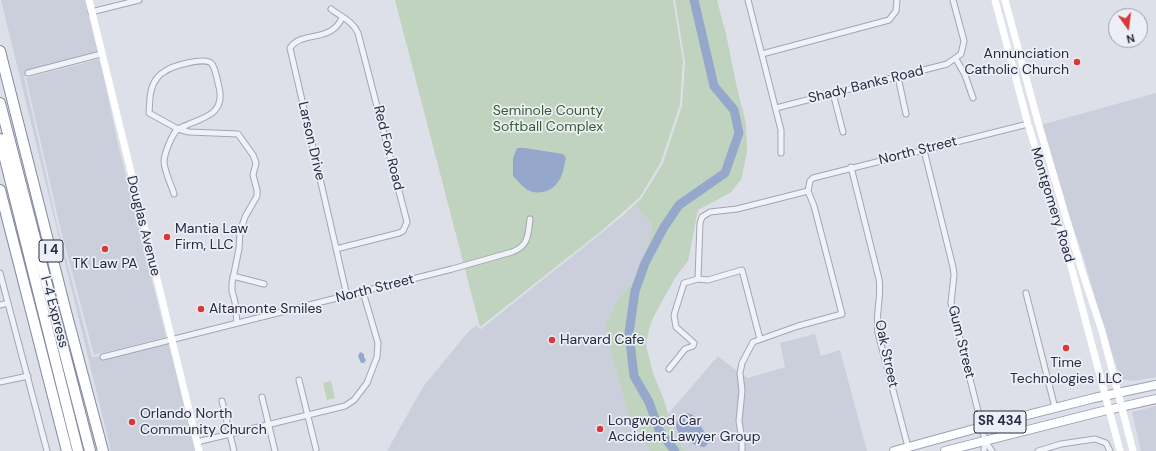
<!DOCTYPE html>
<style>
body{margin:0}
#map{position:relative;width:1156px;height:451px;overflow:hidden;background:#dde0e9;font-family:"DM Sans",sans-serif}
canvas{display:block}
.north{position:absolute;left:1108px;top:8px;width:40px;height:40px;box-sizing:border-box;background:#edeff6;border:1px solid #9da1ae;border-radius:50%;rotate:166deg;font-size:11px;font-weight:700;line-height:16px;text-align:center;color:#252b41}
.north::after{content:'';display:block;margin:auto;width:14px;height:18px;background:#d93738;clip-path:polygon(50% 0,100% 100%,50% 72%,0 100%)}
</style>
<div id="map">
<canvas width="1156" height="451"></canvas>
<div class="north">N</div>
</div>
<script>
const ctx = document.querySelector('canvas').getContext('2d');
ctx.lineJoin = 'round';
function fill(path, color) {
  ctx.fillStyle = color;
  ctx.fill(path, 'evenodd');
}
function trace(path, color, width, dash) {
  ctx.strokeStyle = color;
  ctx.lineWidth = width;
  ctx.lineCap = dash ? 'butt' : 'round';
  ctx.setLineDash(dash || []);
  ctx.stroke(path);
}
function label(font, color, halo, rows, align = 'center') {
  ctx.font = font + ' "DM Sans",sans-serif';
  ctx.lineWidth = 3.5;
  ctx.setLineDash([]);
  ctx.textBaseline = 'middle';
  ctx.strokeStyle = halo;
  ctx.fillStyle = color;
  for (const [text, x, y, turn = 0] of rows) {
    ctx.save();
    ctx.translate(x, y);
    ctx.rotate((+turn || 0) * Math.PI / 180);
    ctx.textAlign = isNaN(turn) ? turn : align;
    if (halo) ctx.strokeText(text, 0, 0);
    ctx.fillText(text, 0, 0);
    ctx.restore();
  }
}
const built = new Path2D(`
 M1 0H86L98 52 25 71 26 75 24 77 58 228 92 357 100 356 101 360 169 343 197 451H111Z
 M100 59 117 140 166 337 94 355 60 227 26 78Z
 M1156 93V377L1133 381 1121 379 1104 330 1084 259 1063 198 1041 125Z
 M635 206 652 225 651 234 637 277 619 297 629 416 649 451H387L423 387 468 332 477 325 478 328 481 329Z
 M815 334 821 356 840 350 867 451H744V440L741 421 744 391 743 375 748 378 785 367 780 343Z
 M718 356 738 372 739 391 736 421 739 440V451H687L683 449 671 424 668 414ZM693 415 709 439V442L705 447H700L689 443Z
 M1156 406V451H1141L1132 412Z`);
const green = new Path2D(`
 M395 0H673L683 61 680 105 661 162 640 197 604 229 480 327Z
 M675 0H717L726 34 737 88 746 123 747 152 741 180 730 193 698 210 688 261 675 278 654 316 649 329 646 345 653 373 664 400 671 424 683 449 687 451H649L629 416 605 329 619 297 637 277 651 234 652 225 635 206 620 218 641 199 663 163 682 106 685 62Z
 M331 381 335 398 327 400 323 383Z`);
const water = new Path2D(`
 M517 148H525L563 154 566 158C564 166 563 176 558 182 552 191 540 195 530 191 523 188 518 181 513 176V158Z
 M360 352 364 354V357L366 360 364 363H361L358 356Z
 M687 413 693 415 706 434 709 442 705 447C688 447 661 424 687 413Z`);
const river = new Path2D(`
 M675 451 659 430 649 402 634 376 629 333 635 291 645 263 664 227 679 205 725 173 739 133 734 110 714 86 694 0`);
const minor = new Path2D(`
 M748 0 781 130V153
 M331 9C341 17 353 21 358 33L407 222 403 231 399 233 336 249
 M91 12 139 0
 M342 18C340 22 337 27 332 30 320 39 299 34 290 48L347 296
 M762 54 889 20 896 11 897 0
 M956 59 965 75 973 98
 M28 73 101 54
 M898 77 906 114
 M833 93 843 132
 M776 108 947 64 961 54 964 41 953 0
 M924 150 953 267 954 275 951 303 982 427 985 441 984 451
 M851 167 879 279C882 297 875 314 878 333L908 447
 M174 194C171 184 165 173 164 162 164 154 172 134 178 129 180 127 186 126 189 124 208 117 225 111 219 87 217 80 216 70 212 64 206 56 171 66 164 72 161 73 159 76 157 78 149 88 150 101 149 113L178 129 189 132 238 134 253 155 256 163 253 175 257 190V196L245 217 240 232 239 249 232 283V291L235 302 237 323
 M0 273 47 451
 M233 276 264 284
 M698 279 700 223 702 217 710 212 737 209 808 191 810 181 813 178 1028 124
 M1026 293 1055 408
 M0 305 8 303
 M103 357 452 269 512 252C529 246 528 234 530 219
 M669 369 685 349 693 346 694 343 676 327 674 315 684 283 698 279 708 280 742 270 760 339
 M299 380 316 449
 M0 382 28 376
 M262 397 275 451
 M222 401 234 451
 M985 441 992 451
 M197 442 345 406 354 400 367 383 377 357 378 343 363 292
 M742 451V440L739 421 742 391 740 373 742 363 753 342 798 326 842 314 814 206 808 191
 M1038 451 1061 444 1095 439 1106 443 1110 451`);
const secondary = new Path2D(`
 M89 0 199 451
 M995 0 1028 124 1066 247 1120 451
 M1005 0 1038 122 1081 268 1102 331 1133 451`);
const primary = new Path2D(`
 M894 451 996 423 1094 398 1156 385
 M945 451 1099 412 1156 399`);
const motorway = new Path2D(`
 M0 51 66 312 103 451
 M0 103 90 451
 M0 139 78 451
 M0 190 67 451`);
const markers = [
 [1077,62,4,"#d93738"],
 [167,237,4,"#d93738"],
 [105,249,4,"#d93738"],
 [201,309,4,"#d93738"],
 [552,340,4,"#d93738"],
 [1066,348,4,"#d93738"],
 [132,422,4,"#d93738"],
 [600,429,4,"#d93738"]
];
const shields = [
 [51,251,24],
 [1000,422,52]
];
const shieldNames = [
 ["I 4",51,251],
 ["SR 434",1000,422]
];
const poiNames = [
 ["Annunciation",1069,54,"right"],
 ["Catholic Church",1069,70,"right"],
 ["Mantia Law",175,229],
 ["Firm, LLC",175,245],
 ["TK Law PA",105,264,"center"],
 ["Altamonte Smiles",209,309],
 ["Harvard Cafe",560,340],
 ["Time",1066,363,"center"],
 ["Technologies LLC",1066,379,"center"],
 ["Orlando North",140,414],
 ["Community Church",140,430],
 ["Longwood Car",608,421],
 ["Accident Lawyer Group",608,437]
];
const streetNames = [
 ["Shady Banks Road",866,85,-14],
 ["Larson Drive",311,141,77],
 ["Red Fox Road",388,148,76],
 ["North Street",918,151,-14],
 ["Montgomery Road",1052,205,73],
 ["Douglas Avenue",143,226,76],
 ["North Street",375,289,-14],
 ["I-4 Express",54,312,75],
 ["Gum Street",961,342,76],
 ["Oak Street",886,354,78]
];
const parkNames = [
 ["Seminole County",548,111],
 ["Softball Complex",548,127]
];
fill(built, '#cbcfdb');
fill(green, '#c0d3be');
fill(water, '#95a8cc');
trace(river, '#95a8cc', 9);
trace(minor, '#a2a6b3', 7);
trace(primary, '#9ca2b5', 10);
trace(motorway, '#848ba0', 12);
trace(minor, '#f0f2f7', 5);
trace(secondary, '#fff', 7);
trace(primary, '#fff', 8);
trace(motorway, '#fff', 10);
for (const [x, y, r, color] of markers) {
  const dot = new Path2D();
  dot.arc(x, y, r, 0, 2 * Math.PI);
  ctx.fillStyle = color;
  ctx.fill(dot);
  trace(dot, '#edeff6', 1.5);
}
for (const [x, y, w] of shields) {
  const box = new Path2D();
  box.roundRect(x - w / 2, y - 11, w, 22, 3);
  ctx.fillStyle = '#edeff6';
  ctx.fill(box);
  trace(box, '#252b41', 1);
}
label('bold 13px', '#252b41', null, shieldNames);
label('14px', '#252b41', '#edeff6', poiNames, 'left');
label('14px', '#252b41', '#edeff6', streetNames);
label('14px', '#345d31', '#edeff6', parkNames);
</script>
